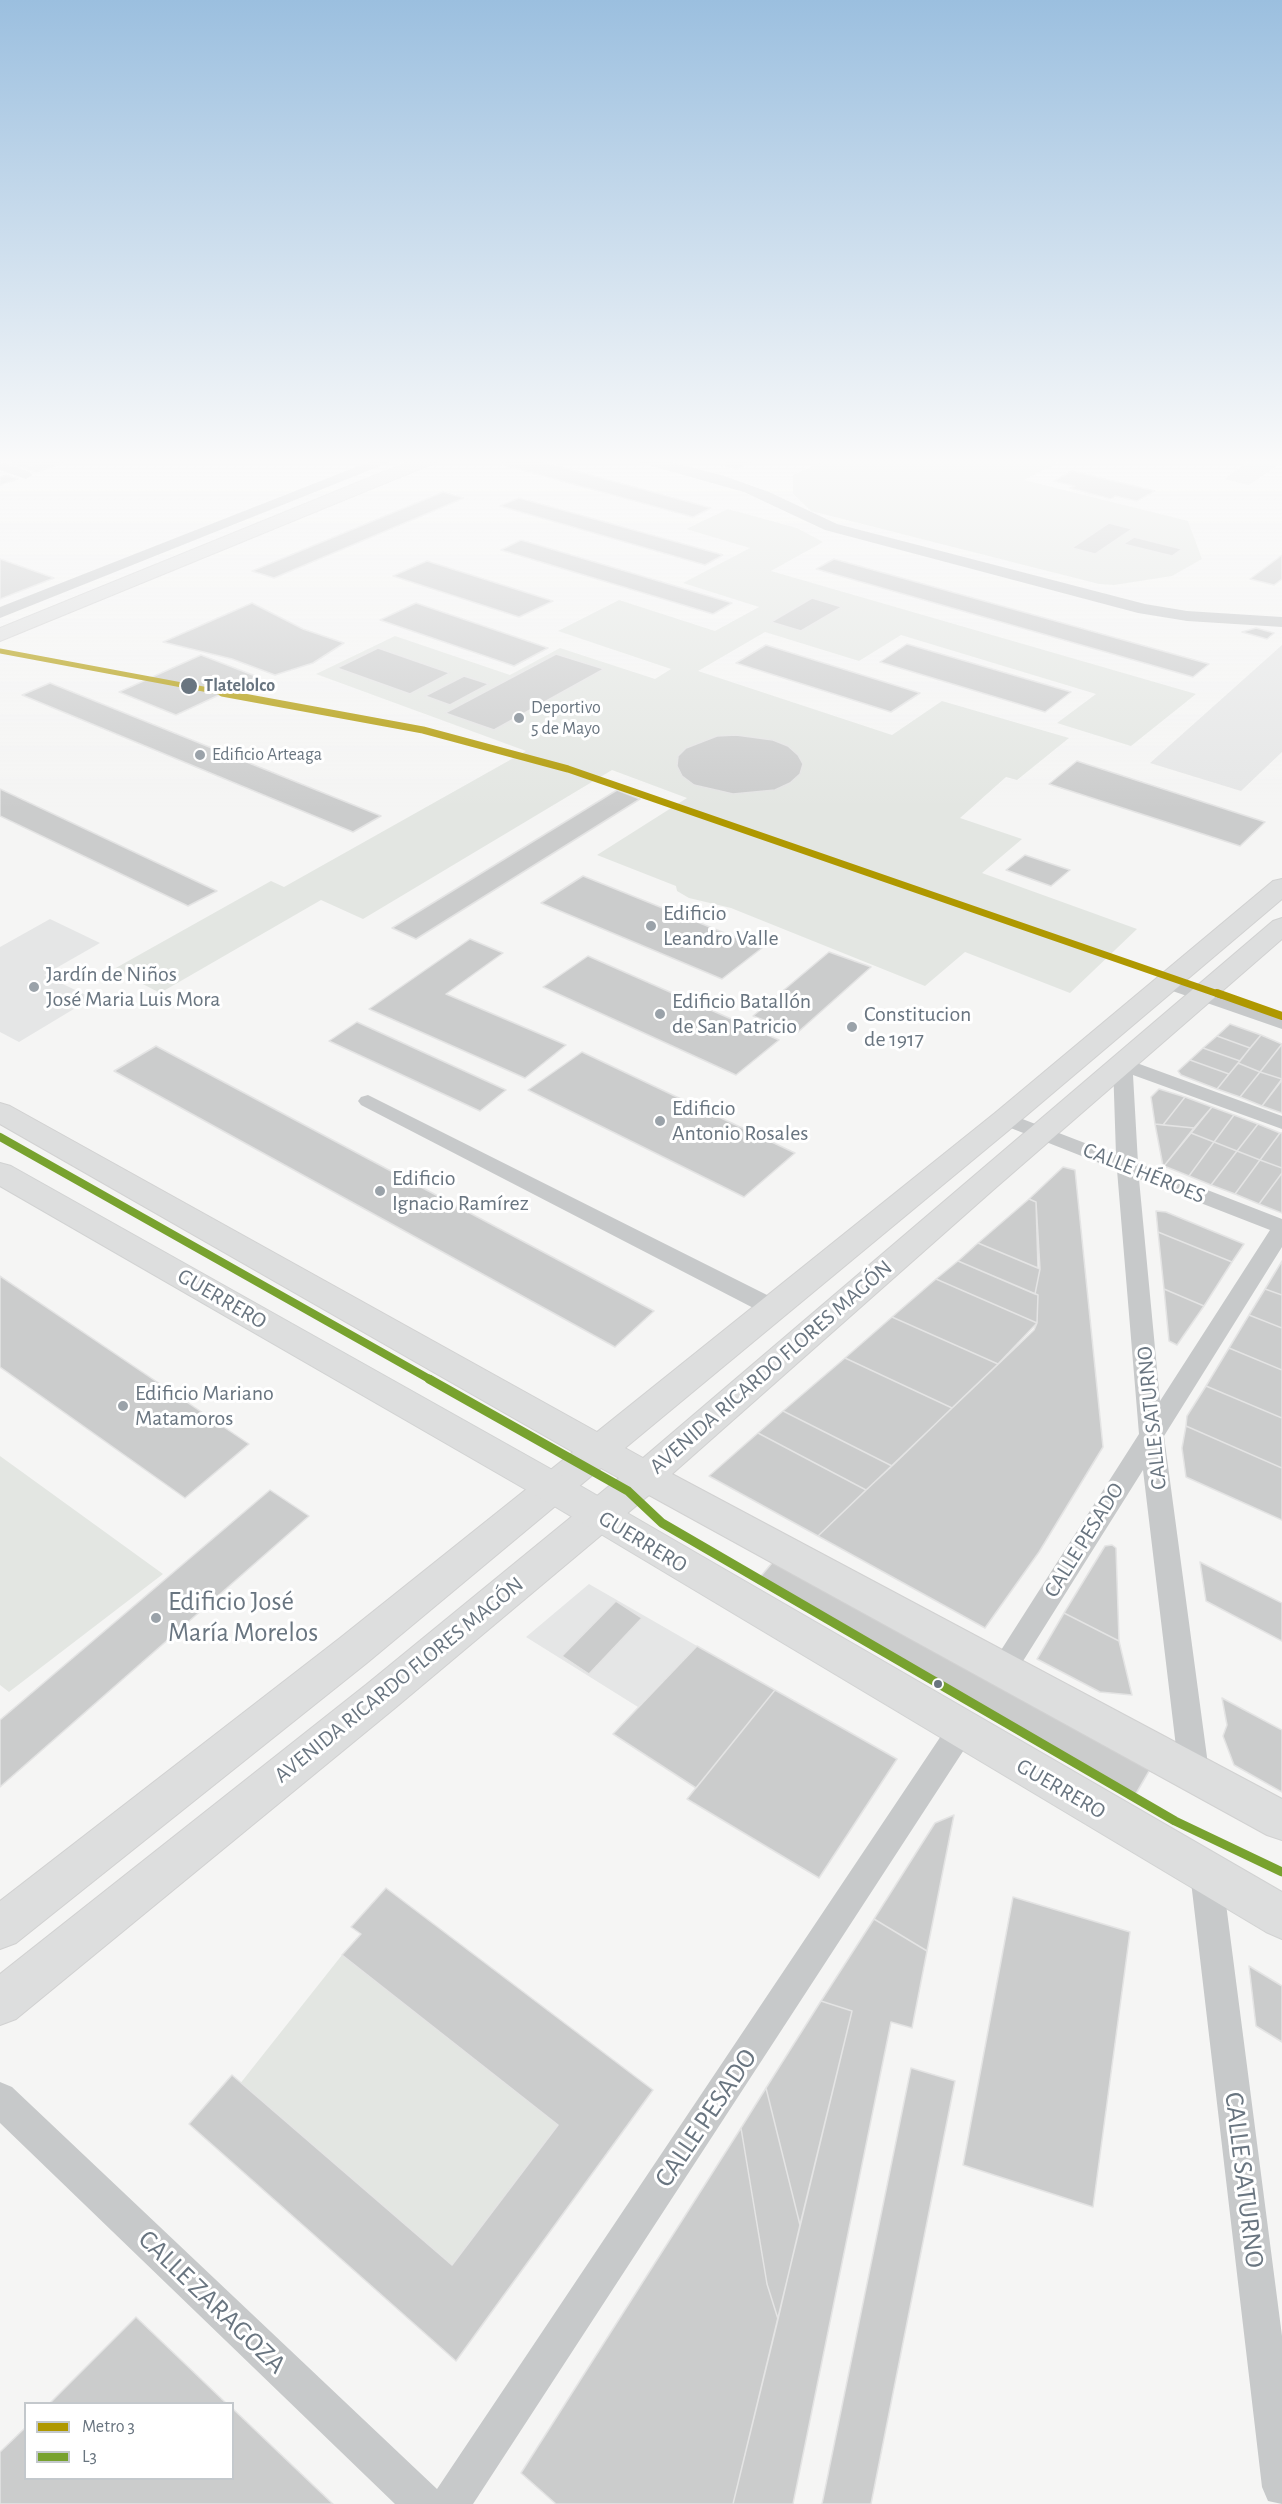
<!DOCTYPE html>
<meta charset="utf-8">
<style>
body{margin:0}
#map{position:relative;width:1282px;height:2504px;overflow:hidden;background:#f5f5f4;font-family:"Alegreya Sans",sans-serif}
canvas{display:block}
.legend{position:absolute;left:24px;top:2402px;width:210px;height:78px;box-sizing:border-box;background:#fff;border:2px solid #c3c8cc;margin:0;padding:8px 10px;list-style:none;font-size:18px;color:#697580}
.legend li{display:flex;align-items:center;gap:12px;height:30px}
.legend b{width:30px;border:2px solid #c3c8cc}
</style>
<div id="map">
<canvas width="1282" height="2504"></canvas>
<ul class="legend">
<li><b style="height:8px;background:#af9800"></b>Metro 3</li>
<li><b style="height:8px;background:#78a22f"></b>L3</li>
</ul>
</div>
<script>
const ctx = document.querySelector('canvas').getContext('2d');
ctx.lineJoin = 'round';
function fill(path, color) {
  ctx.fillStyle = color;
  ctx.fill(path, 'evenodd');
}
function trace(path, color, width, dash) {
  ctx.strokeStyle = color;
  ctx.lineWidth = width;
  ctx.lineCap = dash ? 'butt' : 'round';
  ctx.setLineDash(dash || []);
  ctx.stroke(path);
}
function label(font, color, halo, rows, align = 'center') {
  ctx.font = font + ' "Alegreya Sans",sans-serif';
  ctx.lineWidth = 6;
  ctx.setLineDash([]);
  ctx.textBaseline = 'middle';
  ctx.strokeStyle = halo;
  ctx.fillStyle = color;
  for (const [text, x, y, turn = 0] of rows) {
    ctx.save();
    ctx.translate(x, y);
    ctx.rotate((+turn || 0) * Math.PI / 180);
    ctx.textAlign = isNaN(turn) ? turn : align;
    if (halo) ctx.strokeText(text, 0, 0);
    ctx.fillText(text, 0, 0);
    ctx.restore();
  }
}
const built = new Path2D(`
 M1254 458H1282V465H1278L1249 485 1224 479Z
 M1282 645V752L1241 791 1150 763Z
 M50 919 100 943 44 975 92 998 19 1042 0 1032V947Z
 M589 1584 697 1646 638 1707 526 1637Z`);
const green = new Path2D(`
 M831 458H1066L1024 480 1188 521 1202 559 1172 576 1114 585 1099 584 811 511 793 494V475Z
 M728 509 797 528 823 542 771 571 1196 694 1131 746 1057 723 1096 694 901 635 859 661 765 632 698 671 892 735 942 701 1069 738 1017 780 1006 777 960 818 1022 839 982 873 1137 929 1070 993 965 952 925 986 731 908 689 898 677 891 676 886 597 855 687 798 612 770 363 919 321 900 160 993 114 969 271 881 284 887 526 751 316 674 395 636 510 675 560 648 655 679 671 669 558 631 619 600 715 631 759 607 683 583 750 548 686 529Z
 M0 1456 163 1574 9 1692 0 1685Z
 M342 1955 558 2125 452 2265 239 2085Z`);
const building = new Path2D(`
 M26 458H48L50 459 23 468 10 464Z
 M514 458H528L711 508 693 517 500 464Z
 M735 458H760L737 469 720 465Z
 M50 459 64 463 37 472 23 468Z
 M1072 471 1155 491 1137 501 1115 496 1111 499 1070 488 1075 486 1054 481Z
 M6 475 18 479 0 485V477Z
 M443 492 464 498 274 578 252 571Z
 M519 498 723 555 705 565 500 506Z
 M1109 523 1132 529 1095 554 1072 548Z
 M1134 537 1182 549 1172 556 1123 544Z
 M521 540 732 603 713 614 501 550Z
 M1282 555V579L1274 585 1250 579Z
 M0 559 54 578 0 599Z
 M834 559 1209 664 1193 677 816 569Z
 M427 561 553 601 519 617 393 576Z
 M812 598 842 607 801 631 771 622Z
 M252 603 303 629 344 643 313 663 275 675 232 659 163 642Z
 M416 603 548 648 514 666 380 620Z
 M1256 628 1274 633 1267 639 1242 632Z
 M907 644 1071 692 1045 712 880 662Z
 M766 645 920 693 891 712 736 663Z
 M378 648 450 673 410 694 337 668Z
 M556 654 604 669 494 730 445 713Z
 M201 655 258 677 176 715 119 692Z
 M464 676 489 684 450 705 425 696Z
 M50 683 381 816 353 832 22 695Z
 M736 735 773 740 788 746 798 755 803 764 800 774 790 783 775 790 733 794 694 785 682 776 677 766 678 756 686 748 717 736Z
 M1077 761 1265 822 1240 846 1049 784Z
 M0 789 217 891 188 906 0 816Z
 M617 790 640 799 416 939 392 928Z
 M1025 855 1070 870 1051 886 1006 870Z
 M583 876 762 948 722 979 541 903Z
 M470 939 503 953 446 994 566 1045 525 1078 369 1009Z
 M829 952 871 967 797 1033 753 1016Z
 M588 956 779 1040 736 1075 543 987Z
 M357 1022 506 1090 480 1111 329 1041Z
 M1230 1024 1261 1035 1250 1048 1217 1036Z
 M1261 1035 1282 1044 1260 1072 1238 1063Z
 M1217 1036 1250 1048 1240 1061 1203 1048Z
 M1282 1044V1079L1260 1072Z
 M156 1046 654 1311 615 1347 114 1071Z
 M1203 1048 1240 1061 1229 1074 1190 1060Z
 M582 1052 795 1153 744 1197 528 1090Z
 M1190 1060 1229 1074 1217 1089 1181 1075 1178 1071Z
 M1238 1063 1260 1072 1240 1097 1217 1089Z
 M1260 1072 1282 1079 1262 1106 1240 1097Z
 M1282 1080V1113L1262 1106Z
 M1159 1089 1185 1097 1163 1125 1155 1124 1151 1097Z
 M1185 1097 1212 1107 1194 1128 1163 1125Z
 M1212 1107 1234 1115 1214 1142 1191 1133Z
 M1234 1115 1258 1124 1237 1151 1214 1142Z
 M1155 1124 1194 1128 1164 1166H1163Z
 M1258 1124 1280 1133 1260 1160 1237 1151Z
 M1191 1133 1214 1142 1189 1176 1164 1166Z
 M1280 1133H1282V1168L1260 1160Z
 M1214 1142 1237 1151 1211 1185 1189 1176Z
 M1237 1151 1260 1160 1235 1194 1211 1185Z
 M1260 1160 1282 1168V1173L1259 1204 1235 1194Z
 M1063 1167 1075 1170 1103 1447 1039 1552 985 1628 818 1536 1034 1330 1037 1323 1038 1295 1035 1294 1040 1269 1036 1202 1029 1199Z
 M1282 1173V1213L1259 1204Z
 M1029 1199 1036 1202 1038 1268 978 1243Z
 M1156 1211 1166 1212 1244 1244 1232 1262 1158 1232Z
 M1158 1232 1232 1262 1204 1306 1164 1289Z
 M978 1243 1040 1269 1035 1294 958 1261Z
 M958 1261 1038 1295 1037 1323 936 1279Z
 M1282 1261V1295L1265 1289Z
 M0 1276 249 1444 185 1498 0 1367Z
 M936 1279 1037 1323 998 1364 892 1317Z
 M1164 1289 1204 1306 1177 1345 1169 1341Z
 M1265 1289 1282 1295V1328L1249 1315Z
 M1249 1315 1282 1328V1370L1229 1348Z
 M892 1317 998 1364 952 1408 845 1358Z
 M1229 1348 1282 1370V1418L1206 1386Z
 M845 1358 952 1408 892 1466 783 1411Z
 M1206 1386 1282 1418V1468L1186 1426 1187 1416Z
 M783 1411 892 1466 866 1490 758 1433Z
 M1186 1426 1282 1468V1520L1186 1477 1182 1448Z
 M758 1433 866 1490 818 1536 709 1476Z
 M270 1490 309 1516 0 1787V1720Z
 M1112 1545 1116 1548 1119 1641 1064 1613 1105 1546Z
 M777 1557 1152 1766 1134 1797 756 1582Z
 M1200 1562 1282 1603V1641L1206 1601Z
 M616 1601 642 1618 589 1674 562 1656Z
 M1064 1613 1119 1641 1132 1695 1100 1692 1037 1659Z
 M697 1646 775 1690 696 1788 613 1734Z
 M775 1690 897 1759 819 1878 687 1799Z
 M1222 1698 1282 1730V1792L1234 1765 1223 1736 1227 1725Z
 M954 1815 927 1951 874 1919 935 1823Z
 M386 1888 653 2090 456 2361 189 2124 232 2075 452 2265 558 2125 342 1955 361 1934 351 1927Z
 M1013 1897 1130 1932 1093 2207 963 2165Z
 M874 1919 927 1951 912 2028 891 2022 793 2504H733L852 2011 821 2001Z
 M1249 1966 1282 1986V2042L1256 2026Z
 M821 2001 852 2011 800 2225 766 2088Z
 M911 2068 955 2081 871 2504H822Z
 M766 2088 800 2225 778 2319 767 2284 741 2128Z
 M741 2128 767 2284 778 2319 733 2504H556L521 2473Z
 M136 2317 227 2404H49Z
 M232 2408 333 2504H0V2452L26 2427V2478H232Z`);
const minor = new Path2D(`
 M0 462 30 472 32 475 26 479 0 470Z
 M1168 977 1282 1017V1029L1161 987 1159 983Z
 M1123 1058 1282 1116V1129L1133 1075 1138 1163 1282 1219V1247L1164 1436 1209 1772 1204 1781 1194 1785 1184 1781 1179 1772 1143 1470 1013 1677 1003 1681 993 1677 989 1669 1139 1434 1117 1170 998 1123 995 1119 998 1115H1012L1116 1155 1113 1064 1116 1060ZM1139 1179 1270 1230 1160 1401Z
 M368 1095 781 1302 785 1308 781 1314 773 1316 765 1314 361 1105 358 1101 361 1097Z
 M961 1717 971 1721 976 1730 971 1739 473 2504H395L0 2123V2082L12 2087 437 2489 951 1721Z
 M1206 1859 1217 1863 1222 1873 1282 2336V2504L1268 2501 1262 2487 1190 1873 1195 1863Z`);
const tertiary = new Path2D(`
 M379 458H400L0 618V607Z
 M632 458H656L724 476 769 492 837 524 1145 604 1187 611 1282 617V627L1187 621 1138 613 825 530 744 492 634 461Z`);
const secondary = new Path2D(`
 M418 458H441L439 461 0 641V628Z
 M1282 879V899L1015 1125 625 1448 643 1458 1273 921 1282 918V939L993 1190 672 1474 1282 1799V1840L1267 1835 649 1495 395 1708 16 2019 0 2025V1974L367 1684 619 1478 601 1468 368 1662 16 1943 0 1949V1901L340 1638 573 1452 0 1124V1103L10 1106 597 1432 995 1113 1273 881Z`);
const primary = new Path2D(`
 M0 1163 11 1166 565 1477 1282 1892V1939L1266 1932 539 1497 0 1186Z`);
const bus1Far1 = new Path2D(`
 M0 1137 431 1380`);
const bus1 = new Path2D(`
 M429 1379 628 1491 662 1523 1175 1821 1282 1872`);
const metro1Far2 = new Path2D(`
 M0 651 230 694`);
const metro1Far1 = new Path2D(`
 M222 693 423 730 568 769 1221 995`);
const metro1 = new Path2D(`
 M1217 993 1282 1016`);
const markers = [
 [189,686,9,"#697580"],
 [519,718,6,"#9aa2a9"],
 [200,755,6,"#9aa2a9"],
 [651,926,6,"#9aa2a9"],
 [34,987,6,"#9aa2a9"],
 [660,1014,6,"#9aa2a9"],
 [852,1027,6,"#9aa2a9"],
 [660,1121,6,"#9aa2a9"],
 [380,1191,6,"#9aa2a9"],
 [123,1406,6,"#9aa2a9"],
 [156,1618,6,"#9aa2a9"],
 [938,1684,5,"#697580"]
];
const farStopnames = [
 ["Tlatelolco",204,686]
];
const farPoinames = [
 ["Deportivo",531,708],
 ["5 de Mayo",531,729],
 ["Edificio Arteaga",212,755]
];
const poiNames = [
 ["Edificio",663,913],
 ["Leandro Valle",663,938],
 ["Jardín de Niños",46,974],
 ["José Maria Luis Mora",46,999],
 ["Edificio Batallón",672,1001],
 ["de San Patricio",672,1026],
 ["Constitucion",864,1014],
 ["de 1917",864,1039],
 ["Edificio",672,1108],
 ["Antonio Rosales",672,1133],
 ["Edificio",392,1178],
 ["Ignacio Ramírez",392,1203],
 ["Edificio Mariano",135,1393],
 ["Matamoros",135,1418]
];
const streetNames = [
 ["CALLE HÉROES",1144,1173,22],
 ["GUERRERO",222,1299,30],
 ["AVENIDA RICARDO FLORES MAGÓN",771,1367,-41],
 ["CALLE SATURNO",1152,1418,-96],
 ["CALLE PESADO",1084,1540,-58],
 ["GUERRERO",643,1542,31],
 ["AVENIDA RICARDO FLORES MAGÓN",399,1680,-39],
 ["GUERRERO",1061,1789,30]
];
const nearPoinames = [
 ["Edificio José",168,1602],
 ["María Morelos",168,1633]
];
const nearStreetnames = [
 ["CALLE PESADO",706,2118,-56],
 ["CALLE SATURNO",1244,2180,83],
 ["CALLE ZARAGOZA",212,2302,44]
];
fill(built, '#e5e6e6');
fill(green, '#e3e6e2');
fill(building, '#cbcccc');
trace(building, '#e4e4e4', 1.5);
trace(secondary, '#d1d1d1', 2);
trace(primary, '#d1d2d2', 2);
fill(minor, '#c7c9ca');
fill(tertiary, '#c7c9ca');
fill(secondary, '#dddede');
fill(primary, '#dddede');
trace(bus1Far1, '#78a22f', 8);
trace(bus1, '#78a22f', 9);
trace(metro1Far2, '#af9800', 5);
trace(metro1Far1, '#af9800', 7);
trace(metro1, '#af9800', 8);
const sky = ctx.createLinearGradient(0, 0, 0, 809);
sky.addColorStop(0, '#9bbfdf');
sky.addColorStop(0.57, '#fafafa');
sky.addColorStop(1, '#fafafa00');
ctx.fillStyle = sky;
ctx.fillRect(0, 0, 1282, 809);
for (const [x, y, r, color] of markers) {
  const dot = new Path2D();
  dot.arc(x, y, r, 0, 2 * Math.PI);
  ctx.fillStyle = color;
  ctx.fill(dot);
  trace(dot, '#fff', 2);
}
label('bold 18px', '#697580', '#fff', farStopnames, 'left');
label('18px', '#697580', '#fff', farPoinames, 'left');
label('22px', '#697580', '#fff', poiNames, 'left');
label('22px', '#697580', '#fff', streetNames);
label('27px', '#697580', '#fff', nearPoinames, 'left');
label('27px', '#697580', '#fff', nearStreetnames);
</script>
